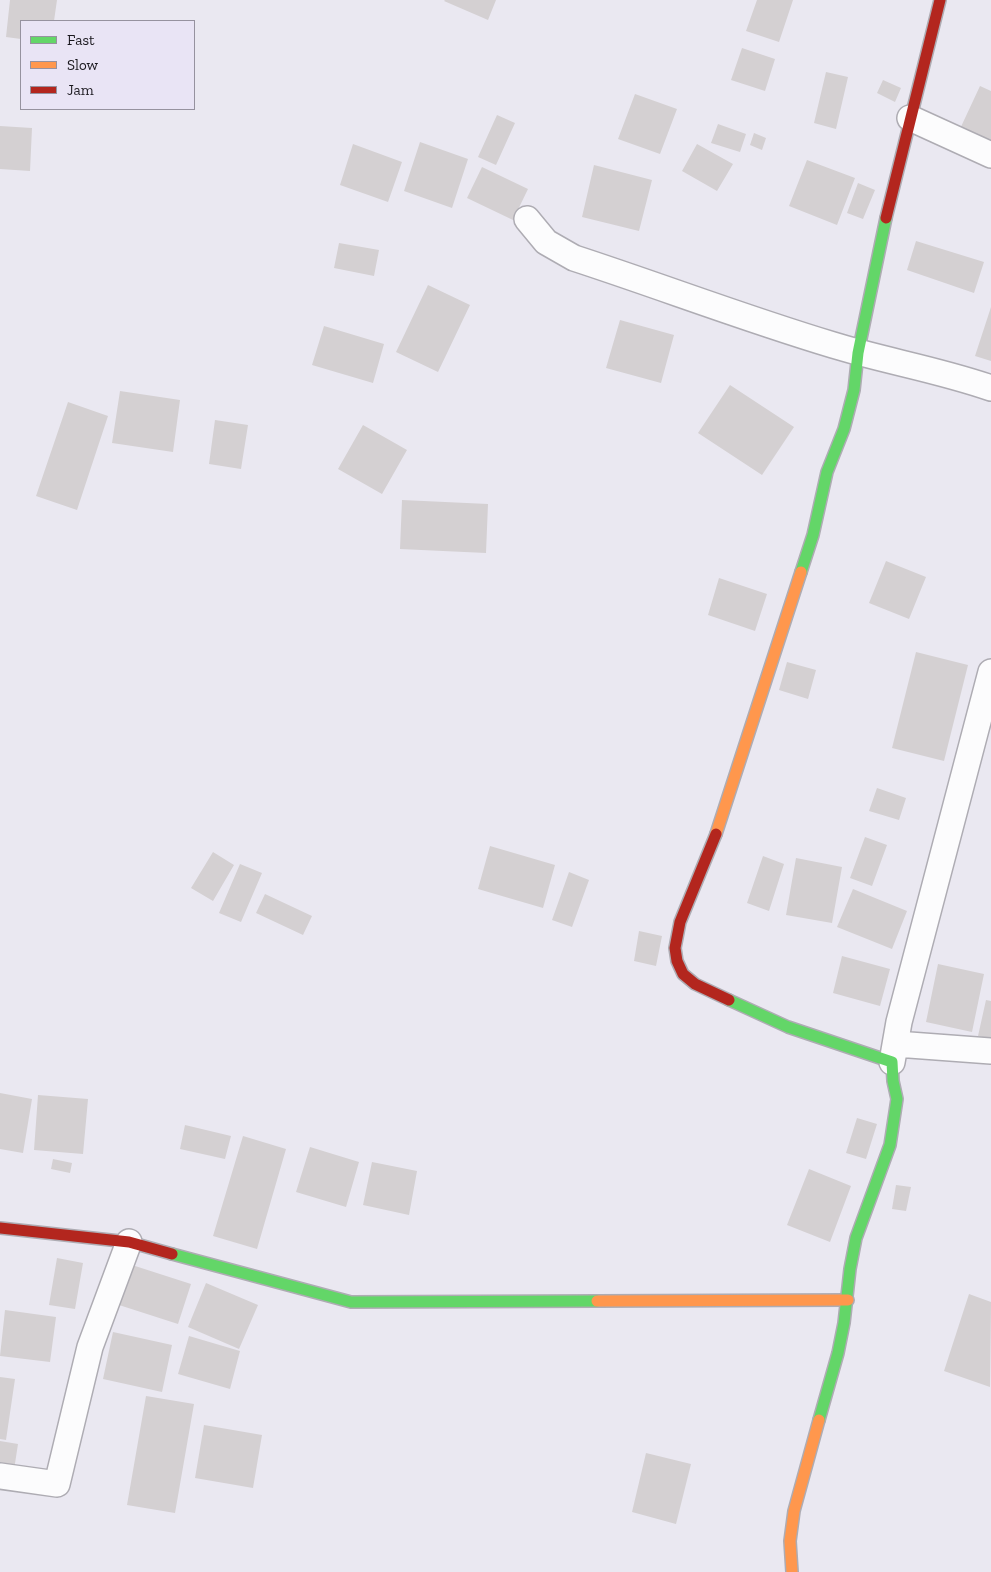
<!DOCTYPE html>
<style>
body{margin:0}
#map{position:relative;width:991px;height:1572px;overflow:hidden;background:#eae8f1;font-family:"Zilla Slab",serif}
canvas{display:block}
.legend{position:absolute;left:20px;top:20px;width:175px;height:90px;box-sizing:border-box;background:#e9e4f5;border:1px solid #96929f;margin:0;padding:6px 9px;list-style:none;font-size:15px;color:#19171d}
.legend li{display:flex;align-items:center;gap:10px;height:25px}
.legend b{width:25px;border:1px solid #96929f}
</style>
<div id="map">
<canvas width="991" height="1572"></canvas>
<ul class="legend">
<li><b style="height:6px;background:#63d668"></b>Fast</li>
<li><b style="height:6px;background:#ff974d"></b>Slow</li>
<li><b style="height:6px;background:#b3261e"></b>Jam</li>
</ul>
</div>
<script>
const ctx = document.querySelector('canvas').getContext('2d');
ctx.lineJoin = 'round';
function fill(path, color) {
  ctx.fillStyle = color;
  ctx.fill(path, 'evenodd');
}
function trace(path, color, width, dash) {
  ctx.strokeStyle = color;
  ctx.lineWidth = width;
  ctx.lineCap = dash ? 'butt' : 'round';
  ctx.setLineDash(dash || []);
  ctx.stroke(path);
}
const building = new Path2D(`
 M10 0H57L54 21H21V39L6 37Z
 M445 0H496L488 20 444 1Z
 M757 0H793L779 42 746 31Z
 M742 48 775 59 765 91 731 80Z
 M826 72 848 77 836 129 814 123Z
 M883 80 901 88 895 102 877 93Z
 M980 86 991 91V146L959 131Z
 M635 94 677 109 660 154 618 139Z
 M497 115 515 123 496 165 478 157Z
 M718 124 746 134 740 152 711 143Z
 M0 126 32 128 30 171 0 169Z
 M754 133 766 138 762 150 750 145Z
 M420 142 468 159 452 208 404 191Z
 M353 144 402 162 388 202 340 185Z
 M697 144 733 164 717 191 682 171Z
 M807 160 855 178 837 225 789 206Z
 M594 165 652 180 639 231 582 217Z
 M482 167 528 189 513 220 467 198Z
 M858 183 875 190 863 219 847 213Z
 M916 241 984 262 974 293 907 270Z
 M339 243 379 250 374 276 334 268Z
 M428 285 470 305 438 372 396 352Z
 M991 307V361L975 356Z
 M620 320 674 335 661 383 606 368Z
 M324 326 384 344 373 383 312 365Z
 M730 385 794 427 762 475 698 433Z
 M120 391 180 400 173 452 112 443Z
 M68 402 108 416 77 510 36 496Z
 M215 420 248 425 241 469 209 464Z
 M363 425 407 450 382 494 338 469Z
 M402 500 488 504 486 553 400 549Z
 M886 561 926 577 909 619 869 603Z
 M719 578 767 594 755 631 708 615Z
 M916 652 968 665 944 761 892 748Z
 M787 662 816 670 808 699 779 690Z
 M877 788 906 798 899 820 869 811Z
 M865 837 887 845 872 886 850 878Z
 M490 846 555 865 543 908 478 889Z
 M213 852 234 865 213 901 191 888Z
 M763 856 784 864 769 911 747 903Z
 M796 858 842 867 832 923 786 915Z
 M240 864 262 873 241 922 219 913Z
 M569 872 589 880 572 927 552 920Z
 M853 889 907 911 892 949 837 927Z
 M265 894 312 916 303 935 256 913Z
 M639 931 662 936 656 966 634 961Z
 M842 956 890 969 880 1006 833 993Z
 M938 964 984 974 972 1032 926 1022Z
 M986 1000 991 1001V1039L978 1036Z
 M0 1093 32 1099 23 1153 0 1149Z
 M38 1095 88 1099 83 1154 34 1150Z
 M857 1118 877 1124 866 1159 846 1153Z
 M185 1125 231 1136 225 1159 180 1149Z
 M243 1136 286 1149 257 1249 213 1236Z
 M310 1147 359 1162 346 1207 296 1192Z
 M53 1159 72 1163 70 1173 51 1169Z
 M372 1162 417 1171 409 1215 363 1205Z
 M809 1169 851 1186 830 1242 787 1225Z
 M896 1185 911 1187 906 1211 892 1209Z
 M57 1258 83 1263 75 1309 49 1305Z
 M132 1265 191 1284 178 1324 119 1305Z
 M206 1283 258 1305 239 1349 188 1327Z
 M969 1294 991 1302 990 1387 944 1371Z
 M5 1310 56 1317 50 1362 0 1356Z
 M113 1332 172 1345 162 1392 103 1379Z
 M189 1336 240 1351 230 1389 178 1374Z
 M0 1377 15 1379 6 1440 0 1439Z
 M146 1396 194 1404 175 1513 127 1505Z
 M204 1425 262 1435 253 1488 195 1478Z
 M0 1441 18 1444 14 1470 0 1468Z
 M646 1453 691 1464 676 1524 632 1512Z`);
const street = new Path2D(`
 M910 118 991 155
 M527 219 546 242 574 258C660 286 746 319 833 345 885 361 940 370 991 388
 M896 1044 991 1051
 M892 1062 899 1022 991 672
 M0 1476 57 1484 90 1347 129 1242`);
const fast = new Path2D(`
 M801 572 813 535 827 472 844 429 854 390 858 353 886 218
 M729 1000 788 1027 892 1062 893 1081 897 1099 890 1145 856 1238 850 1269 844 1323 838 1353 819 1420
 M172 1254 351 1302 597 1301`);
const slow = new Path2D(`
 M716 834 801 572
 M597 1301 848 1300
 M792 1572 790 1541 794 1511 819 1420`);
const jam = new Path2D(`
 M886 218 940 0
 M716 834 680 922 675 948 677 961 683 974 695 984 729 1000
 M0 1228 129 1242 172 1254`);
fill(building, '#d4d0d2');
trace(street, '#aeacb3', 28);
trace(fast, '#aeacb3', 14);
trace(slow, '#aeacb3', 14);
trace(jam, '#aeacb3', 14);
trace(street, '#fcfcfd', 25);
trace(fast, '#63d668', 11);
trace(slow, '#ff974d', 11);
trace(jam, '#b3261e', 11);
</script>
